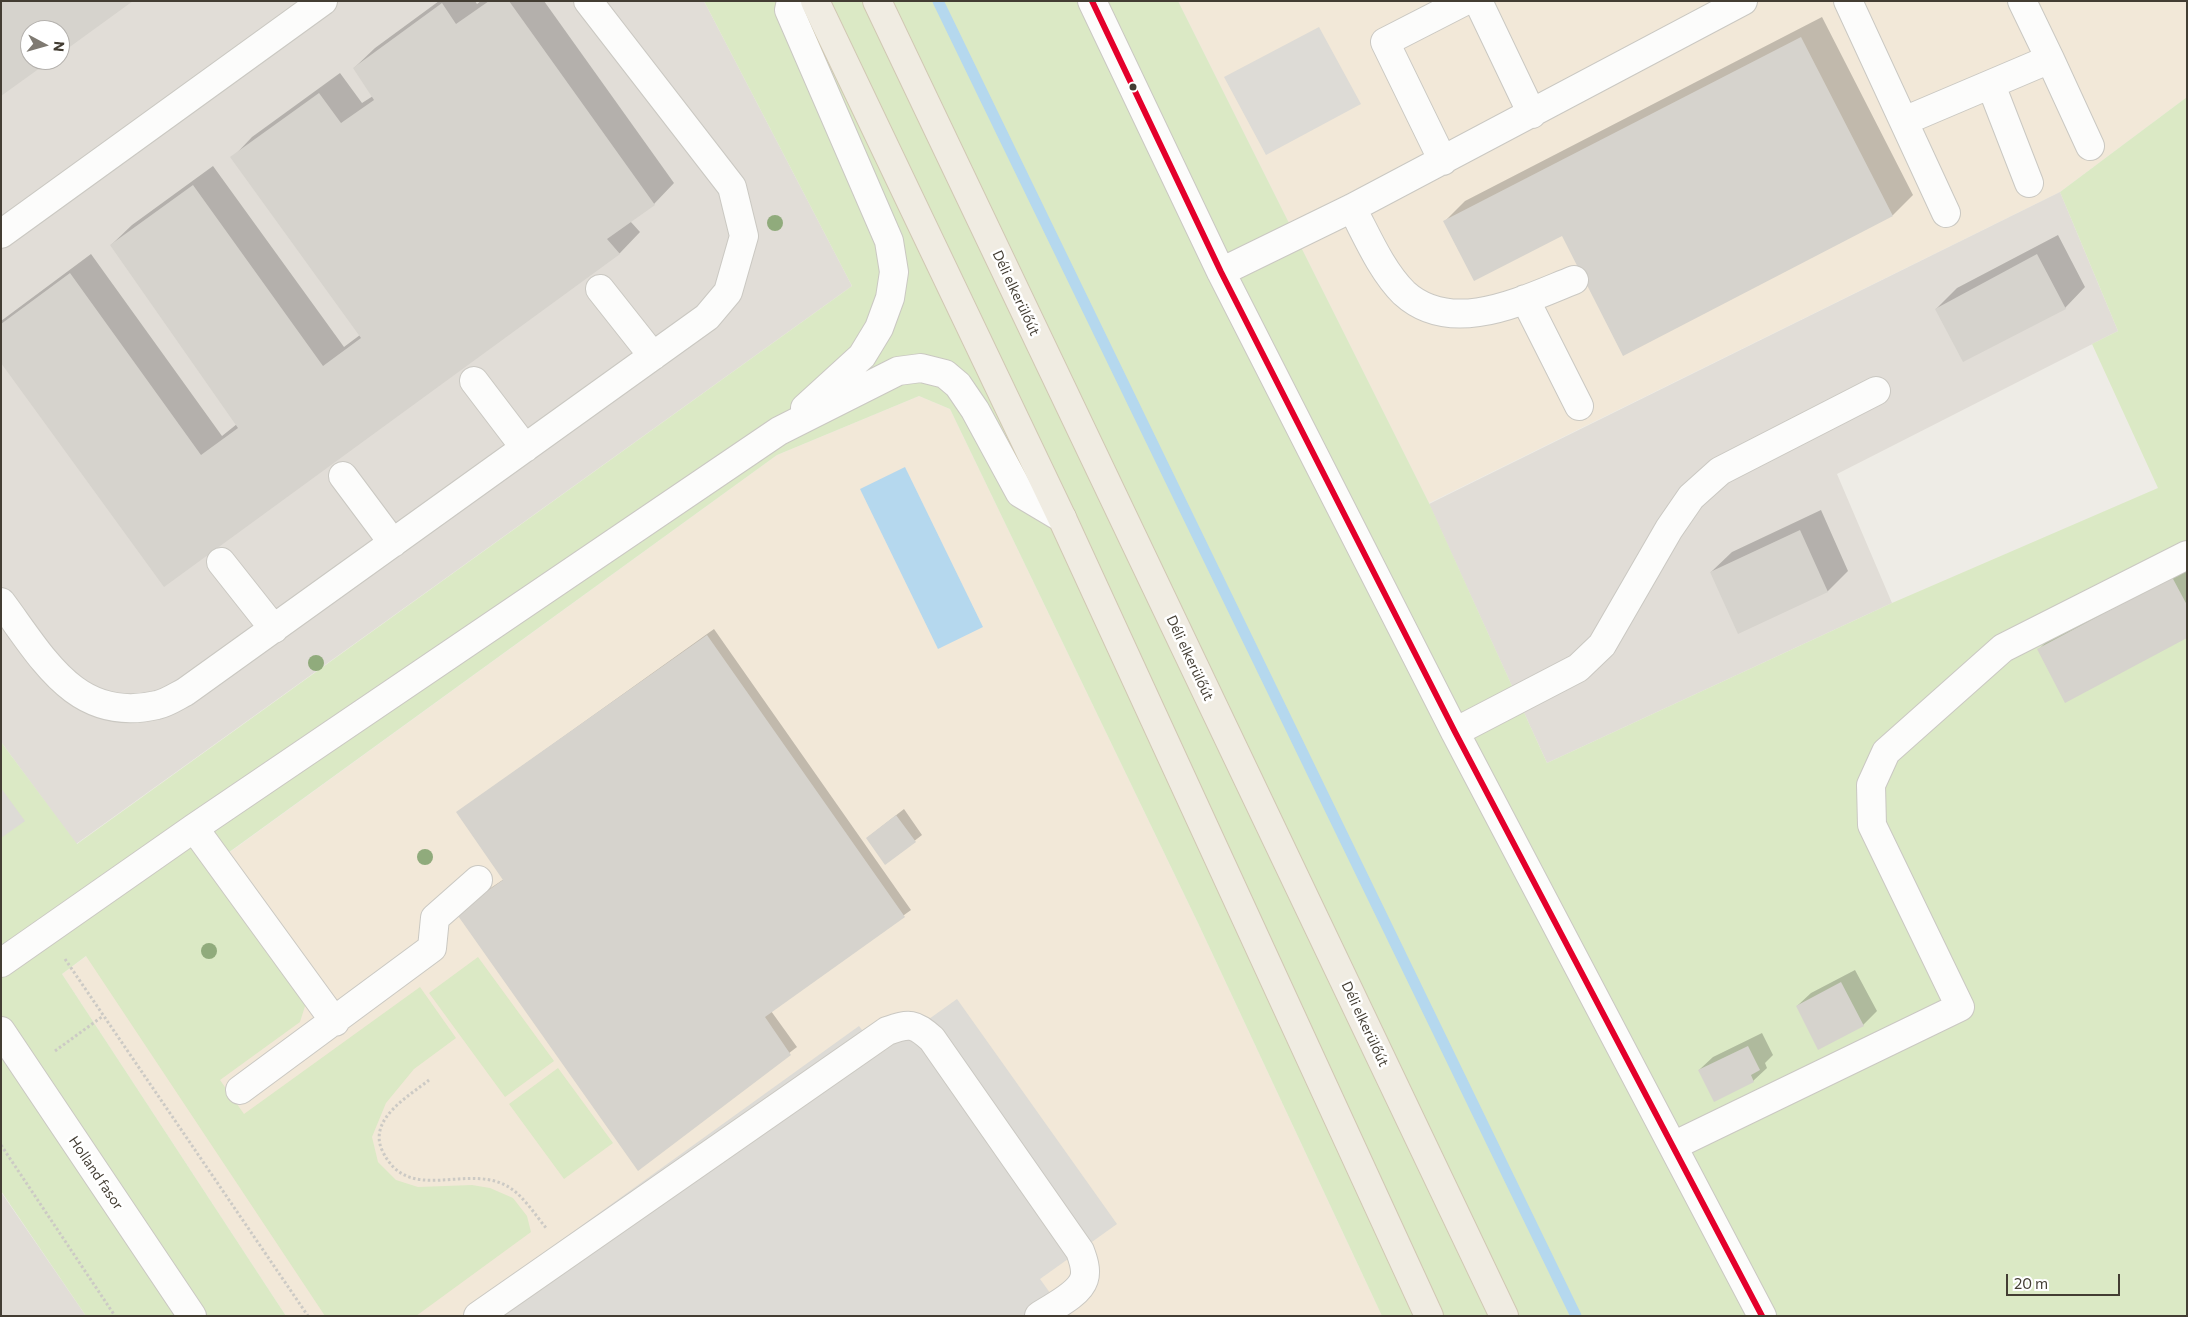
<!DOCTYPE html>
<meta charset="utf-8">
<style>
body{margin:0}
#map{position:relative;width:2188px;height:1317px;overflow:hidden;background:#eeece6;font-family:Commissioner,sans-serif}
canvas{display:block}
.frame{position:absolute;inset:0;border:2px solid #433d33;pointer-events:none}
.north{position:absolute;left:20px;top:20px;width:50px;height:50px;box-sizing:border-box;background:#fff;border:1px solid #b4b1ad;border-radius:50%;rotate:96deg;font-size:14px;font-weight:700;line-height:20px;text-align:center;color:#433d33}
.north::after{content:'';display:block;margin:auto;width:18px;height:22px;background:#7f7a72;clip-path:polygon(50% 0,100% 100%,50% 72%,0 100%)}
.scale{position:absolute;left:2006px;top:1274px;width:114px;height:22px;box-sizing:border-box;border:2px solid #433d33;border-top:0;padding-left:6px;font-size:15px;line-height:18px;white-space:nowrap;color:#433d33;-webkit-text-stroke:4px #fff;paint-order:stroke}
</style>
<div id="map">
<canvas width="2188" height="1317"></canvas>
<div class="frame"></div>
<div class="north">N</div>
<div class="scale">20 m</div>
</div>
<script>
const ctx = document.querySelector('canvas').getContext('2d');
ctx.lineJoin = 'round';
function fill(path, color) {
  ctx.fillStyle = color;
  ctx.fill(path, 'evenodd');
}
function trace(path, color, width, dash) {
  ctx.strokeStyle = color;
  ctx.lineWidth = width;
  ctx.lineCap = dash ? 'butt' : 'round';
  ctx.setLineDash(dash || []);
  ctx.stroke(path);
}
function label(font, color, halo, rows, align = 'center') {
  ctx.font = font + ' Commissioner,sans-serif';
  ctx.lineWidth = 5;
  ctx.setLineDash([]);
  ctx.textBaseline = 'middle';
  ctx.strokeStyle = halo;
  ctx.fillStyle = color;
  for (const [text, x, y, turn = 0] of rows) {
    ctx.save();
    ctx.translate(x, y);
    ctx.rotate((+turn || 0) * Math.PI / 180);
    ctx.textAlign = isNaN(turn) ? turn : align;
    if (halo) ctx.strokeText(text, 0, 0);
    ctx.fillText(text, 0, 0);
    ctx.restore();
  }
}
const commercial = new Path2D(`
 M1178 1H2187V97L2060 192 1429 503Z
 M919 396 950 409 1198 923 1382 1316H286L62 974 777 455Z`);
const industrial = new Path2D(`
 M1 1H704L852 286 76 844 1 742ZM30 30H60V60H30Z
 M2060 192 2118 331 1837 474 1892 603 1547 763 1429 504Z
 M1 1192 86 1316H1Z`);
const green = new Path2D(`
 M704 1H1178L1429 503 1547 763 1892 603 2158 488 2092 344 2118 331 2060 192 2187 97V1316H1382L1198 923 950 409 919 396 777 455 210 866 306 1003 300 1022 220 1080 244 1114 420 987 456 1038 414 1069 386 1103 372 1137 378 1162 396 1180 418 1187 472 1185 490 1188 513 1198 527 1216 531 1232 416 1316H325L86 956 62 974 286 1316H86L1 1191V742L77 844 852 286Z
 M478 957 554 1061 505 1097 429 993Z
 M558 1068 613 1143 564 1179 509 1104Z`);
const parking = new Path2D(`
 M1319 27 1361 104 1266 155 1224 77Z
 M1 788 25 821 1 838Z
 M957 999 1117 1224 1040 1279 1063 1311 1057 1316H504L488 1293 859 1026 880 1054Z`);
const water = new Path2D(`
 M905 467 983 627 938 649 860 489Z`);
const shadow = new Path2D(`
 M439 1H475L477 4 481 1H544L674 183 654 204 630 221 640 232 620 253 164 585 1 361V321L91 254 222 436 237 424 111 245 132 225 213 166 344 347 360 335 232 158 252 137 340 73 362 103 373 96 354 68 375 48Z
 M1822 17 1913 195 1893 215 1563 235 1445 221 1465 201Z
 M2058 235 2085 287 2065 308 1936 309 1957 288Z
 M1821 510 1848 571 1828 591 1739 632 1711 572 1732 552Z
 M2187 561V637L2038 650 2059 629Z
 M714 629 911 910 771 1011 797 1047 638 1169 464 906 504 879 458 812Z
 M904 809 922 835 886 863 867 838Z
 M1855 970 1877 1011 1863 1025 1797 1006 1811 993Z
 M1762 1033 1773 1055 1765 1063 1767 1068 1753 1081 1699 1070 1713 1057Z`);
const stream = new Path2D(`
 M938 1 1576 1316`);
const building = new Path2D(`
 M1 1H133L60 54V30H30V60H51L1 96Z
 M489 1H509L655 205 607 239 620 254 164 587 1 363V324L70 273 201 455 238 428 110 245 193 185 323 366 361 338 230 157 319 93 341 123 374 100 353 68 442 3 456 24Z
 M1801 37 1893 216 1623 356 1562 236 1474 281 1443 221Z
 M2037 254 2066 309 1963 362 1935 309Z
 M1800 530 1828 592 1738 634 1710 572Z
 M2172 577 2187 605V638L2065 703 2037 649Z
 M707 635 905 917 765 1017 791 1055 638 1171 456 913 503 880 456 812Z
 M896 815 916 842 885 865 866 838Z
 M1841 982 1864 1026 1818 1050 1796 1006Z
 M1748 1046 1760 1070 1751 1075 1754 1082 1714 1102 1698 1070Z`);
const path = new Path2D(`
 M65 959 308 1316
 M55 1051 103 1016
 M429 1080C409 1096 368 1119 382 1150 407 1205 464 1164 505 1185 522 1193 535 1215 547 1229
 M1 1145 115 1316`);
const minor = new Path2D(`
 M791 1 789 10 889 241 894 272 890 298 879 328 862 356 805 408
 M1092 1 1221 272 1455 732 1762 1316
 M1478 1 1532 114
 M1848 1 1946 213
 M2050 59 2090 146
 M1991 85 2029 183
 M1904 121 2050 59 2022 1
 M1443 161 1385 42 1465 1
 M1352 208C1367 236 1381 270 1404 293 1452 337 1523 300 1574 280
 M1 234 323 1
 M1221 272 1352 208 1743 1
 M600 289 653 356
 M1525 299 1579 406
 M474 381 525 448
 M343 476 393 543
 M221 562 274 629
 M1 602C43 658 76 724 157 705 167 703 177 696 185 692L707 317 728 292 744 236 732 187 588 1
 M1455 732 1578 668 1602 645 1669 529 1691 497 1720 471 1876 391
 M194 828 335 1022
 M1 963 194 828 779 431 898 371 921 368 945 374 958 385 975 410 1020 493 1062 518
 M1 1031 192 1316
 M240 1090 432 948 435 918 478 880
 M1673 1146 1960 1007 1872 825 1871 785 1886 752 2003 648 2187 555
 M478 1316 887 1031C910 1023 914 1023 932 1039L1080 1251C1083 1259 1087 1270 1084 1279 1079 1295 1052 1307 1039 1316`);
const major = new Path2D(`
 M815 1 1062 518 1429 1316
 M877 1 1504 1316`);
const bus1 = new Path2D(`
 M1092 1 1221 272 1455 732 1762 1316`);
const trees = [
 [775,223],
 [316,663],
 [425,857],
 [209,951]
];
const markers = [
 [1133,87,4.5,"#433d33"]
];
const streetNames = [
 ["Déli elkerülőút",1016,293,65],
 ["Déli elkerülőút",1190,658,65],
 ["Déli elkerülőút",1365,1024,65],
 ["Holland fasor",96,1173,56]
];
fill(commercial, '#f2e8d8');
fill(industrial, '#e1ddd7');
fill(green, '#dbe9c5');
fill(parking, '#dddbd6');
fill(water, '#b5d8ee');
fill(shadow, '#0003');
trace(stream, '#b5d8ee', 11);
fill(building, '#d6d3cd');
trace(minor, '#cac8c2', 30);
trace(major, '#d1c8b3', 30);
trace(path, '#cccac5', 3, [2.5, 2.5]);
trace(minor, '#fcfcfb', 28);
trace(major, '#f0ece2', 28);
trace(bus1, '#e4002b', 6);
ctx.fillStyle = '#90ab7c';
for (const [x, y] of trees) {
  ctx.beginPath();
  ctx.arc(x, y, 8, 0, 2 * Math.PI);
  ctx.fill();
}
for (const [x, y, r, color] of markers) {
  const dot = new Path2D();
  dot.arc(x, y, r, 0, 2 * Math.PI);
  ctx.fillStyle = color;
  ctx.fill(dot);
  trace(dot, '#fff', 2);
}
label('14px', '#433d33', '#fff', streetNames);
</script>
